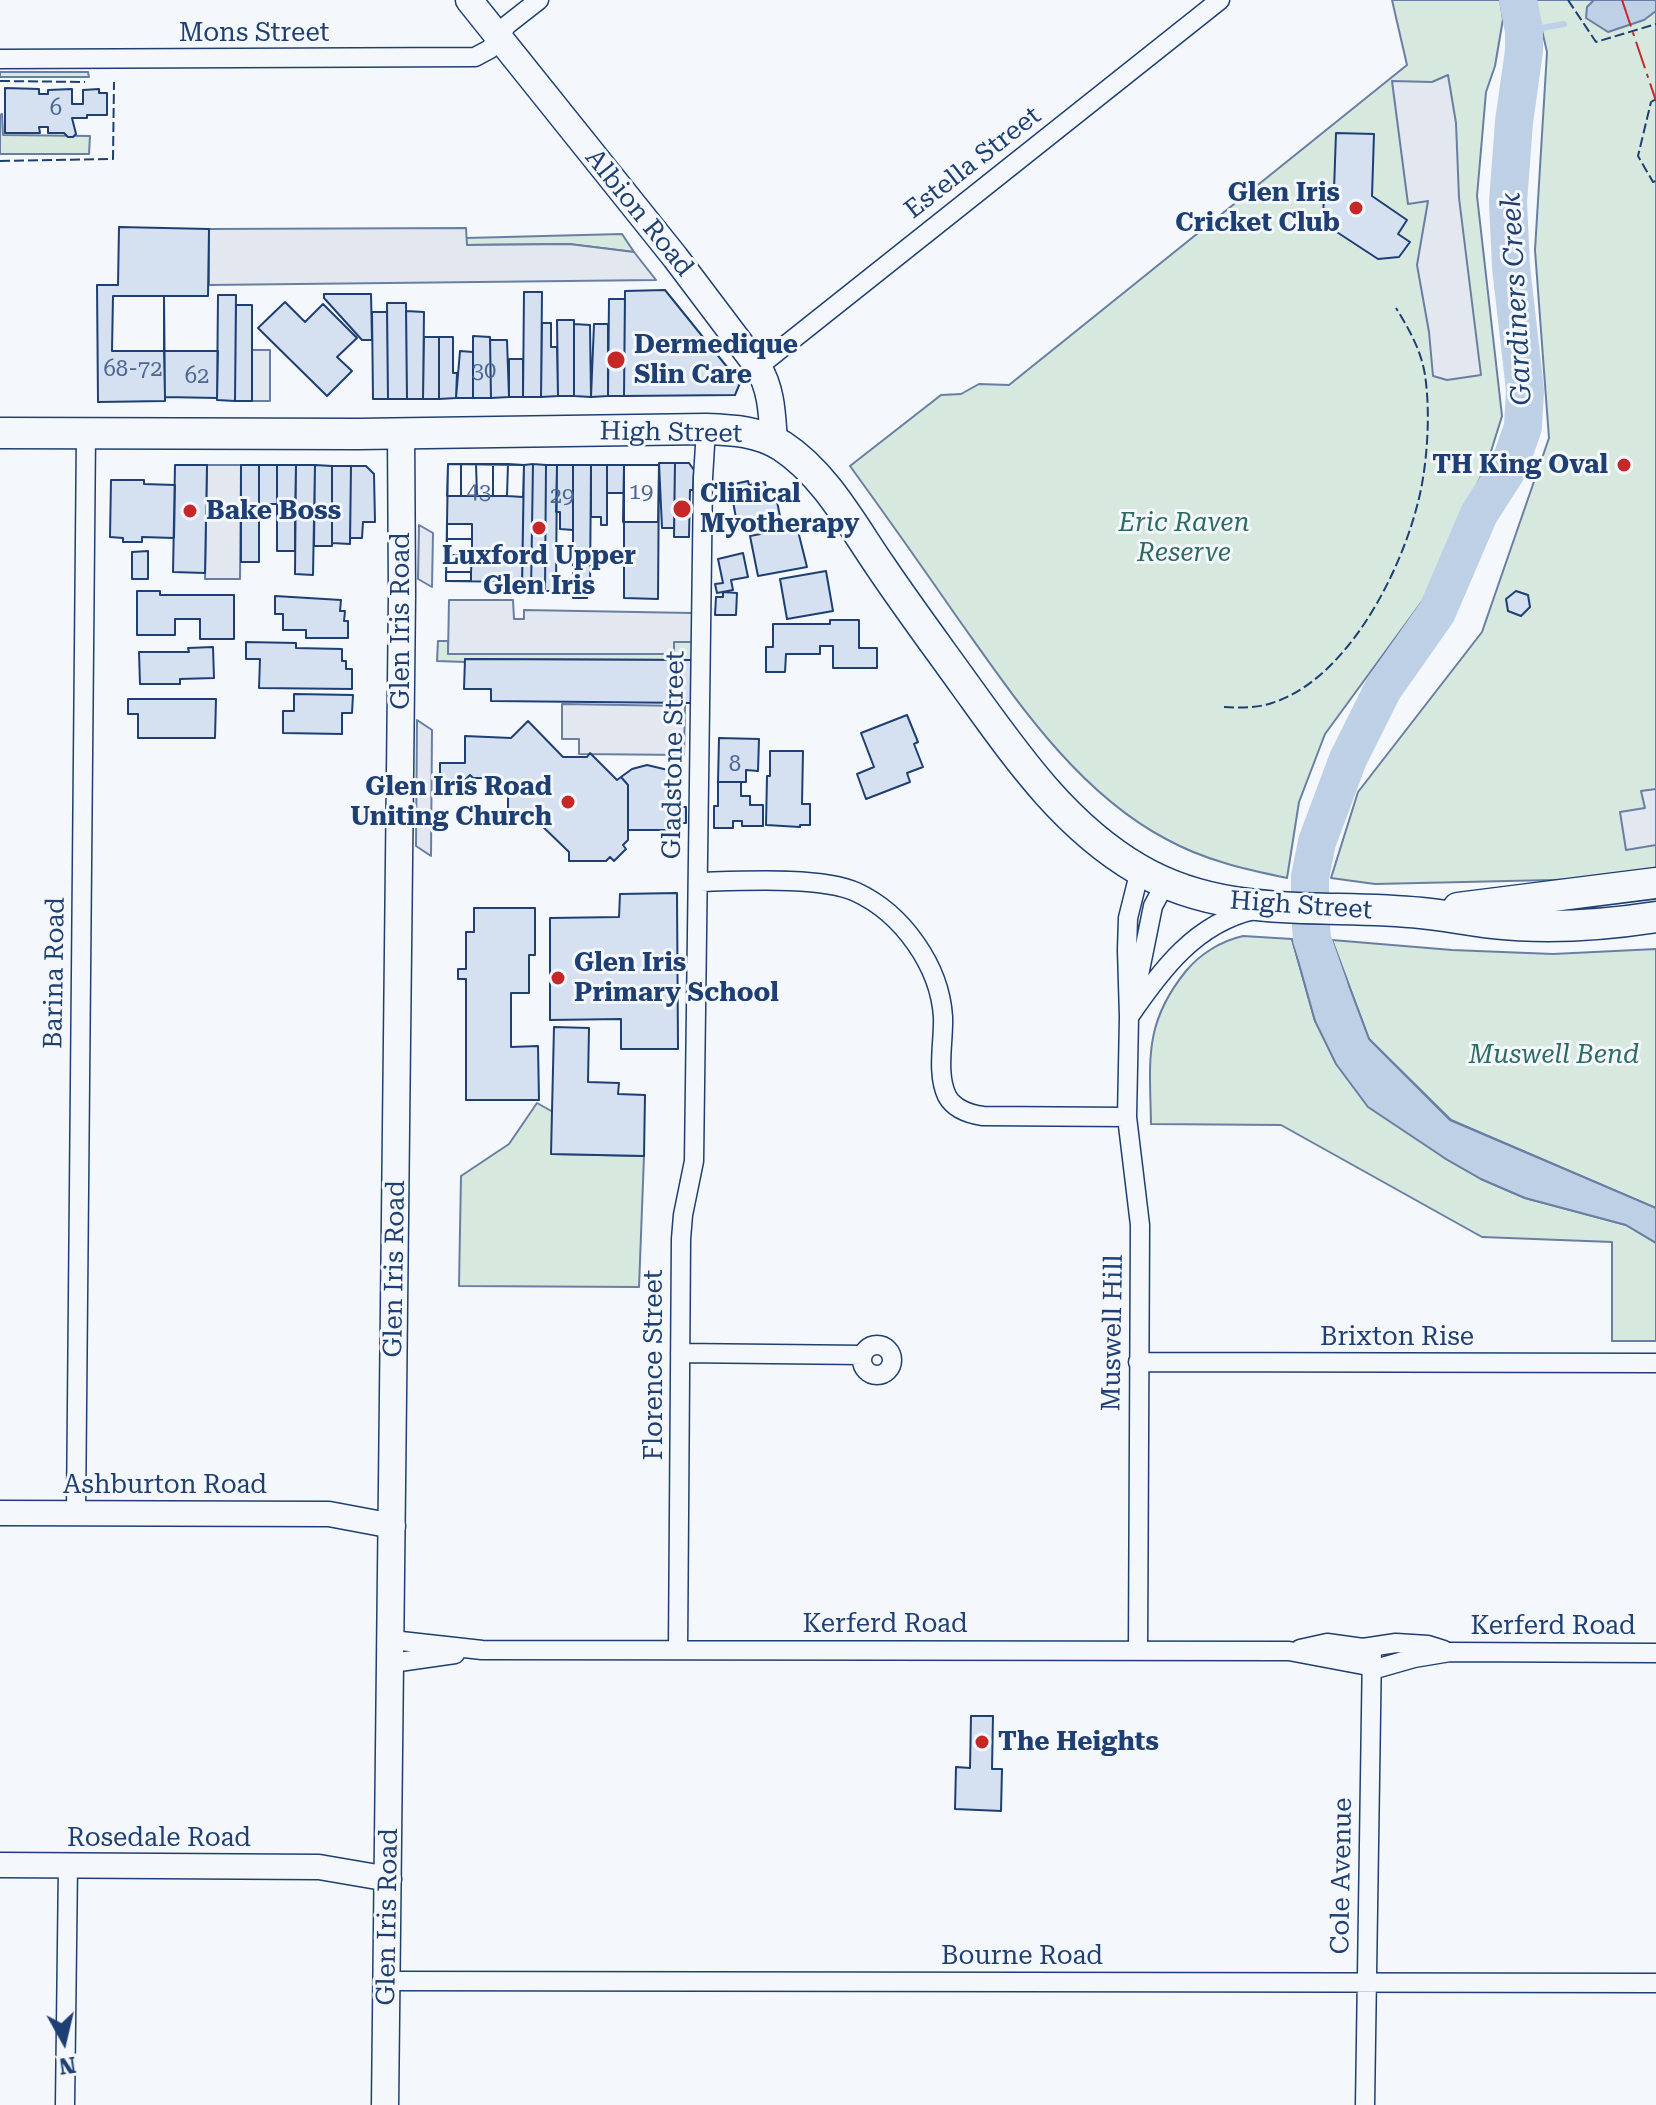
<!DOCTYPE html>
<style>
body{margin:0}
#map{position:relative;width:1656px;height:2105px;overflow:hidden;background:#f4f7fb;font-family:"Roboto Serif",serif}
canvas{display:block}
.north{position:absolute;left:24px;top:2001px;width:80px;height:80px;-webkit-text-stroke:6px #f4f7fb;paint-order:stroke;rotate:172deg;font-size:22px;font-weight:700;line-height:32px;text-align:center;color:#1d3f73}
.north::after{content:'';display:block;margin:auto;width:28px;height:36px;background:#1d3f73;clip-path:polygon(50% 0,100% 100%,50% 72%,0 100%)}
</style>
<div id="map">
<canvas width="1656" height="2105"></canvas>
<div class="north">N</div>
</div>
<script>
const ctx = document.querySelector('canvas').getContext('2d');
ctx.lineJoin = 'round';
function fill(path, color) {
  ctx.fillStyle = color;
  ctx.fill(path, 'evenodd');
}
function trace(path, color, width, dash) {
  ctx.strokeStyle = color;
  ctx.lineWidth = width;
  ctx.lineCap = dash ? 'butt' : 'round';
  ctx.setLineDash(dash || []);
  ctx.stroke(path);
}
function label(font, color, halo, rows, align = 'center') {
  ctx.font = font + ' "Roboto Serif",serif';
  ctx.lineWidth = 6;
  ctx.setLineDash([]);
  ctx.textBaseline = 'middle';
  ctx.strokeStyle = halo;
  ctx.fillStyle = color;
  for (const [text, x, y, turn = 0] of rows) {
    ctx.save();
    ctx.translate(x, y);
    ctx.rotate((+turn || 0) * Math.PI / 180);
    ctx.textAlign = isNaN(turn) ? turn : align;
    if (halo) ctx.strokeText(text, 0, 0);
    ctx.fillText(text, 0, 0);
    ctx.restore();
  }
}
const green = new Path2D(`
 M1392 0H1500L1503 19 1495 66 1486 92 1477 196 1502 416 1488 461 1423 600 1325 734 1299 802 1287 878C1244 869 1204 860 1166 839 1077 792 1016 700 959 620 923 568 887 517 850 466L941 395 961 394 979 384 1009 385 1407 65Z
 M1535 0H1656V868L1596 879 1375 884 1331 878 1358 792 1482 632 1549 438 1535 250 1547 52Z
 M0 72H88L89 77H0Z
 M2 114 3 135 90 136 89 154H0V115Z
 M622 234 634 252 569 244 466 245V238Z
 M438 641H448V654H674V642H692V660L465 659V662L437 661Z
 M1243 936 1292 939 1315 1021 1410 1133 1446 1159 1481 1179 1525 1198 1626 1225 1656 1243V1341H1612V1242L1482 1237 1281 1125 1151 1124C1150 1061 1143 1024 1186 971 1200 954 1221 941 1243 936Z
 M1332 940 1452 950 1553 954 1656 949V1208L1451 1120 1369 1039Z
 M537 1103 553 1112 552 1154 644 1156 639 1287 459 1286 461 1176 509 1144Z`);
const parking = new Path2D(`
 M1448 75 1456 123 1459 198 1481 375 1447 380 1433 376 1429 332 1417 265 1428 201 1408 204 1392 81 1432 82Z
 M466 228 467 245 569 244 634 252 656 280 209 285V229Z
 M252 350H270V401H252Z
 M207 465H241L240 579H205Z
 M419 525 433 533 432 587 418 579Z
 M449 600H513L514 619H524V610L692 613V642H674V654H448Z
 M562 704 685 706 684 755 579 754V739H562Z
 M417 720 432 730 431 856 416 846Z
 M1656 789V845L1626 850 1620 812 1645 808 1641 791Z`);
const water = new Path2D(`
 M1594 0H1656V11L1644 20 1608 32 1586 18 1587 7Z
 M1292 939 1332 940 1369 1039 1450 1120 1656 1208V1243L1626 1225 1525 1198 1481 1179 1446 1159 1368 1107 1336 1064 1315 1021Z`);
const stream = new Path2D(`
 M1524 31 1564 24`);
const river = new Path2D(`
 M1329 988 1312 939 1310 912V877L1317 842 1348 759 1383 689 1437 612 1479 514 1509 467 1523 427 1525 390 1511 267 1508 202 1514 122 1524 51V31L1518 0`);
const building = new Path2D(`
 M5 88 39 89V94H48V90L72 89V104H83V90L99 89V93H107V115H87V118H72L76 134 73 137H68L64 133H48V127H39L40 133H5Z
 M1336 133 1374 134 1372 196 1407 220 1398 234 1410 242 1399 257 1378 259 1323 223 1324 190H1334Z
 M119 227 209 229 208 296H164L165 401 98 402 97 285H118Z
 M665 290 740 383 735 395 624 396 625 291Z
 M524 292H542L541 397H523Z
 M324 294H371L372 340H362L324 298Z
 M218 295H236L235 401 217 400Z
 M113 296H164V351H112Z
 M609 299H625L624 396H608Z
 M285 302 305 322 323 304 357 338 337 357 352 371 327 396 258 328Z
 M387 303H406L407 399H388Z
 M236 305H252V401H235Z
 M406 311 424 312 423 399H407Z
 M372 312H387L388 399H373Z
 M557 320H574V396H558Z
 M542 323H551V347H557L558 396 541 397Z
 M574 324 590 325 591 397 574 396Z
 M594 324H608V396L591 397Z
 M473 336 490 337 491 398H473Z
 M424 337H439V399H423Z
 M439 337H453V373H457L456 398 439 399Z
 M490 340H507L509 397 491 398Z
 M164 351H218L217 398 165 397Z
 M460 351 473 352V398H456Z
 M509 359H523V397H509Z
 M659 463H675L674 528H662Z
 M675 463H689L694 470 693 490H690L689 537H674Z
 M448 464 524 465 522 582 446 581Z
 M448 464H461V496H447Z
 M461 464H476L477 496H461Z
 M476 464H493V496H477Z
 M493 464H508L507 496H493Z
 M508 464 524 465 523 497 507 496Z
 M533 464 546 465 545 591H531Z
 M533 464 531 591H522L524 465Z
 M175 465H207L205 573 173 572Z
 M241 465H259V562H241Z
 M259 465H277V504H259Z
 M277 465H296L295 516 277 515Z
 M296 465H315L313 575 295 574Z
 M315 465 332 466V546H314Z
 M546 465H557L556 591H545Z
 M557 465H573V530L560 529V512H556Z
 M573 465H591L590 589H587V598H573Z
 M591 465H607V525H601V517H591Z
 M607 465H624V493H607Z
 M624 465H659L658 599 624 598Z
 M624 465H659L658 522H623Z
 M332 466H351L350 544 332 543Z
 M351 466H366L374 474 375 522H363L362 538H350Z
 M111 480H144V484L175 485 174 538 142 537V542H123V538L110 537Z
 M748 481 749 485 765 482 766 488 774 487 781 521 738 529 730 485Z
 M277 515 295 516V551H277Z
 M447 524H472V539H447Z
 M797 527 807 567 758 576 750 536Z
 M447 539H472V555H447Z
 M148 551V579H132V552Z
 M743 553 748 577 731 580 733 590 717 593 715 584 723 583 718 559Z
 M447 555H472L471 572H446Z
 M826 571 833 611 787 619 780 579Z
 M446 572H471V581H446Z
 M137 591H160V595H234V639H200V619H175V635H137Z
 M1516 591 1528 595 1530 607 1521 616 1508 611 1506 599Z
 M723 592 737 593 736 615H715L716 597H723Z
 M275 596 341 600 340 611H345L344 621H348V638H306V630H283V614H275Z
 M830 620H859V648H877V668H833V646H820V654H786L785 672H766V647H773V624H830Z
 M246 642 296 643V648L342 649V661H346V669H352V689L259 688 260 659H246Z
 M213 647 214 678 180 679V684H140L139 652H189L188 648Z
 M465 659 692 660 691 703 491 701V689H464Z
 M294 694 353 695 352 713H342V734L283 733V711H294Z
 M128 699H216L215 738H138V714H128Z
 M907 715 918 742 914 744 923 767 907 773 910 782 866 799 857 774 874 767 861 733Z
 M528 721 563 757H587L590 753 617 780 621 777 628 785V840L623 845 626 849 614 861 610 857 606 861H569V852L539 823 517 822 508 813V791H504L495 778H473L470 775 466 779H440V763H465V736L511 738Z
 M719 738 759 739 758 771 746 770V782H718Z
 M770 751H803L802 804H810V825H800V827L766 825 767 776H770Z
 M647 765 668 770V792H672L673 807H686V823H672V830H628V785L621 777 632 769Z
 M718 782H741V796H750V805H763V826H742V821H733V828H714V806H718Z
 M677 893 678 1049H621V1019L550 1020V918L619 917 620 894Z
 M474 908H535V955H529V993H511V1047L538 1046 539 1100H466V979H458V969H466V932H474Z
 M554 1027 589 1028 588 1082 619 1083 618 1094 645 1095 644 1156 551 1154Z
 M971 1716H993L992 1769H1002L1001 1811 955 1809 956 1767 970 1768Z`);
const minor = new Path2D(`
 M0 59 475 57 490 49 507 25 539 0
 M758 367 1220 0
 M698 882C738 881 822 876 856 892 902 913 940 966 943 1017 944 1041 936 1073 947 1096 954 1109 969 1114 983 1116L1127 1117
 M1135 995 1153 906 1166 882
 M1129 1017C1161 970 1196 923 1254 910
 M862 1360a15 15 0 1 1 30 0a15 15 0 1 1-30 0Z
 M680 1353 863 1355
 M1138 1362 1656 1363
 M76 1513 86 433
 M392 1640 482 1650 1289 1651 1379 1668 1414 1658 1450 1652 1656 1653
 M1300 1649 1327 1643 1363 1648 1396 1643 1428 1645 1444 1650
 M678 1650 681 1239 683 1215 694 1161 703 478 706 429
 M1138 1651 1140 1225 1127 1117 1129 1017 1127 950 1128 918 1140 870
 M392 1663 455 1654
 M387 1981 1656 1983
 M65 2105 68 1865
 M1365 2105 1372 1648`);
const tertiary = new Path2D(`
 M0 1513 329 1514 393 1526
 M0 1865 319 1867 389 1879`);
const secondary = new Path2D(`
 M469 0 675 257 758 367C772 390 772 415 774 442
 M385 2105 402 595 401 433`);
const primary = new Path2D(`
 M0 433 358 434 706 429C733 430 758 431 782 446 825 474 852 525 881 567 908 607 937 646 965 685 1015 754 1063 825 1138 869 1226 921 1325 903 1421 913 1445 915 1469 921 1493 923 1546 929 1604 925 1656 917
 M1458 908 1656 883`);
const fence = new Path2D(`
 M1568 0 1596 42 1656 24
 M0 81 85 82
 M1656 99 1651 102 1638 156 1653 182 1656 181
 M0 161 113 159 114 82
 M1224 707C1241 708 1257 708 1272 703 1351 678 1408 560 1422 484 1428 450 1430 409 1425 375 1421 350 1409 329 1396 308`);
const power = new Path2D(`
 M1622 0 1656 101`);
const markers = [
 [1356,208,8,"#c62828"],
 [616,360,10,"#c62828"],
 [1624,465,8,"#c62828"],
 [682,509,10,"#c62828"],
 [190,511,8,"#c62828"],
 [539,528,8,"#c62828"],
 [568,802,8,"#c62828"],
 [558,978,8,"#c62828"],
 [982,1742,8,"#c62828"]
];
const numberNames = [
 ["6",56,109],
 ["68-72",133,370],
 ["30",484,372],
 ["62",197,377],
 ["43",479,493],
 ["19",641,493],
 ["29",562,497],
 ["8",735,765]
];
const streetNames = [
 ["Mons Street",254,33],
 ["Estella Street",973,163,-38],
 ["Albion Road",639,213,51],
 ["High Street",671,433,1],
 ["Glen Iris Road",401,621,-90],
 ["Gladstone Street",674,755,-89],
 ["High Street",1301,906,4],
 ["Barina Road",55,973,-89],
 ["Glen Iris Road",395,1269,-89],
 ["Muswell Hill",1113,1333,-89],
 ["Brixton Rise",1397,1337],
 ["Florence Street",654,1365,-90],
 ["Ashburton Road",165,1485],
 ["Kerferd Road",885,1624],
 ["Kerferd Road",1553,1626],
 ["Rosedale Road",159,1838],
 ["Cole Avenue",1342,1876,-89],
 ["Glen Iris Road",388,1917,-89],
 ["Bourne Road",1022,1956]
];
const poiNames = [
 ["Glen Iris",1340,193,"right"],
 ["Cricket Club",1340,223,"right"],
 ["Dermedique",634,345],
 ["Slin Care",634,375],
 ["TH King Oval",1608,465,"right"],
 ["Clinical",700,494],
 ["Myotherapy",700,524],
 ["Bake Boss",206,511],
 ["Luxford Upper",539,556,"center"],
 ["Glen Iris",539,586,"center"],
 ["Glen Iris Road",552,787,"right"],
 ["Uniting Church",552,817,"right"],
 ["Glen Iris",574,963],
 ["Primary School",574,993],
 ["The Heights",998,1742]
];
const parkNames = [
 ["Eric Raven",1184,523],
 ["Reserve",1184,553],
 ["Muswell Bend",1554,1055]
];
const waterNames = [
 ["Gardiners Creek",1517,299,-93]
];
fill(green, '#d7e8df');
trace(green, '#687fa3', 2);
fill(parking, '#e3e8f0');
trace(parking, '#687fa3', 2);
fill(water, '#bed0e5');
trace(water, '#687fa3', 2);
trace(stream, '#bed0e5', 6);
trace(river, '#bed0e5', 38);
fill(building, '#d5e0f0');
trace(building, '#1d3f73', 2);
trace(minor, '#1d3f73', 21);
trace(tertiary, '#1d3f73', 27);
trace(secondary, '#1d3f73', 29);
trace(primary, '#1d3f73', 33);
trace(minor, '#f4f7fb', 18);
trace(tertiary, '#f4f7fb', 24);
trace(secondary, '#f4f7fb', 26);
trace(primary, '#f4f7fb', 30);
trace(fence, '#1d3f73', 2, [10, 4]);
trace(power, '#c62828', 2, [28, 6, 4, 6]);
for (const [x, y, r, color] of markers) {
  const dot = new Path2D();
  dot.arc(x, y, r, 0, 2 * Math.PI);
  ctx.fillStyle = color;
  ctx.fill(dot);
  trace(dot, '#f4f7fb', 3);
}
label('22px', '#4b6792', null, numberNames);
label('26px', '#1d3f73', '#f4f7fb', streetNames);
label('bold 26px', '#1d3f73', '#f4f7fb', poiNames, 'left');
label('italic 26px', '#2c6c60', '#f4f7fb', parkNames);
label('italic 28px', '#1d3f73', '#f4f7fb', waterNames);
</script>
